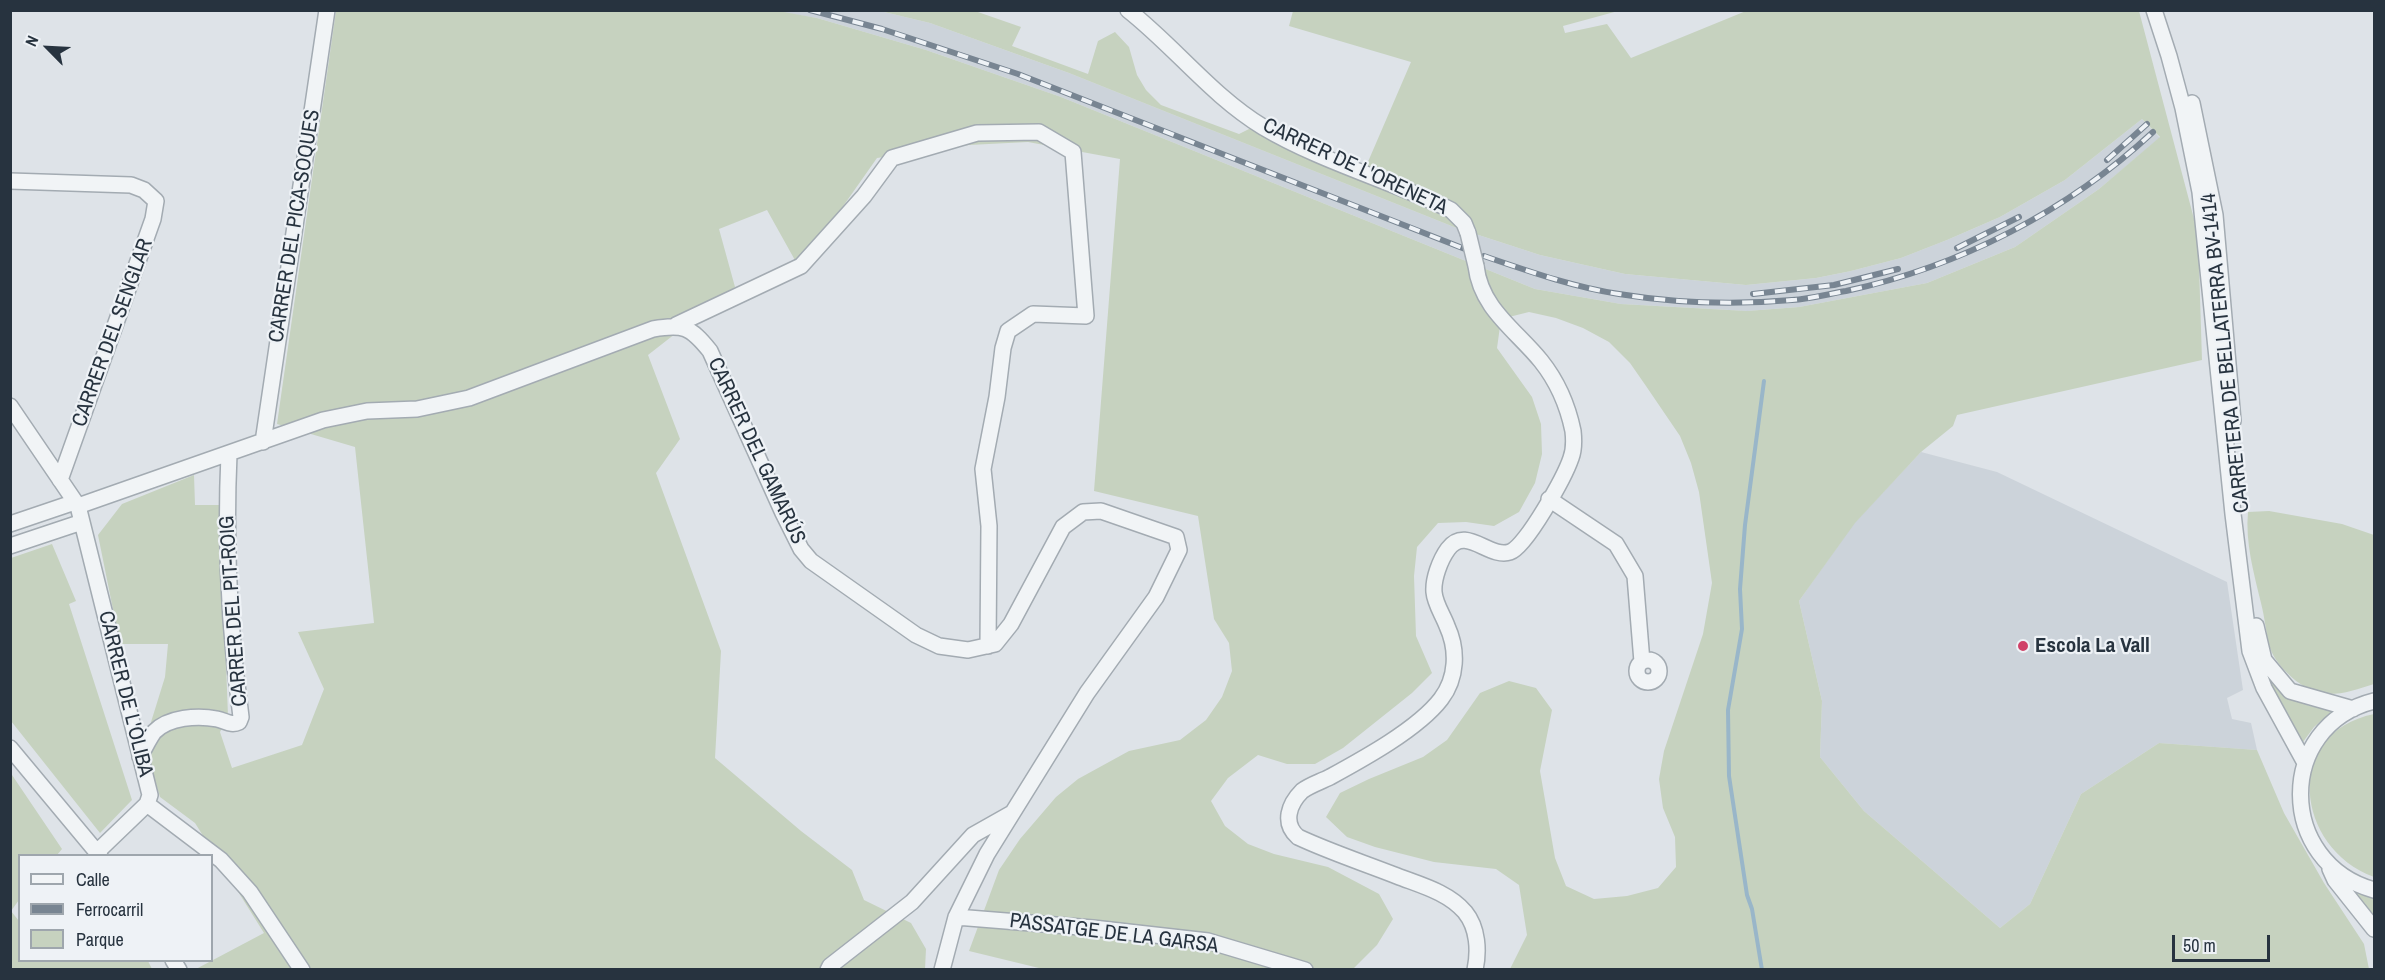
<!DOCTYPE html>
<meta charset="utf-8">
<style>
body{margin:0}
#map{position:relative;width:2385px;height:980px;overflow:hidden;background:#dee3e8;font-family:"Archivo Narrow",sans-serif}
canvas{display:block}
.frame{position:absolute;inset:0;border:12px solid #27333f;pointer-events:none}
.legend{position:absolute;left:18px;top:854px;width:195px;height:108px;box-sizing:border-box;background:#eef2f6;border:2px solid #9ea6ad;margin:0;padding:8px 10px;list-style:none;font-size:18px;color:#27333f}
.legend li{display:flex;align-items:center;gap:12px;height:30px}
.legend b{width:30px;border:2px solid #9ea6ad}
.north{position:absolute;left:18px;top:18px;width:60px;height:60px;-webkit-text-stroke:4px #eef2f6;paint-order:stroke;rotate:294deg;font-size:16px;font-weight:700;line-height:24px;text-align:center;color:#27333f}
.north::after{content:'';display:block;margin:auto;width:21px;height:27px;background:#27333f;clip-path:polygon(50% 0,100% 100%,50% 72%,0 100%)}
.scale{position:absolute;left:2172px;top:935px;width:98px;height:27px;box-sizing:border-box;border:3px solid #27333f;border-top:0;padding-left:8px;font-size:18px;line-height:21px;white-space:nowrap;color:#27333f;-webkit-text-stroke:4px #eef2f6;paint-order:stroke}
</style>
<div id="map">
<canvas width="2385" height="980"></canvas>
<div class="frame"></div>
<ul class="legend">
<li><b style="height:8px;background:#f1f4f6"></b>Calle</li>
<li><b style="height:8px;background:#788592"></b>Ferrocarril</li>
<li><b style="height:16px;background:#c6d2bf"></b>Parque</li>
</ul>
<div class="north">N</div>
<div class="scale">50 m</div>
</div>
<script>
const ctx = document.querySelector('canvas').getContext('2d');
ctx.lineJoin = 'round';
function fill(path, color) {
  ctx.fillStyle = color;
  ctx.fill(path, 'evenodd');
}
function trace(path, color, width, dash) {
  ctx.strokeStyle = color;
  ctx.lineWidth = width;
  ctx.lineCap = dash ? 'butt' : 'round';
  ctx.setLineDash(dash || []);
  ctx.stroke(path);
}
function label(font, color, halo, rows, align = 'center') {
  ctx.font = font + ' "Archivo Narrow",sans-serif';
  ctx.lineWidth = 4.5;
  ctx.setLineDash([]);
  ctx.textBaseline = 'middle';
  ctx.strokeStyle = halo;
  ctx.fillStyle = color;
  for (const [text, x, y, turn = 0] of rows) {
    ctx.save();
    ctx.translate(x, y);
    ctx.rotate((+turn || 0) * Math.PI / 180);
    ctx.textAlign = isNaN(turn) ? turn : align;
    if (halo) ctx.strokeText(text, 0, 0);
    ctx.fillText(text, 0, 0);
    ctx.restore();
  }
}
const built = new Path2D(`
 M773 11H880L930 23 1069 73 1454 227 1540 255 1625 274 1746 285 1816 278 1851 271 1901 258 1947 240 2000 217 2065 180 2142 119 2160 138 2099 189 2015 247 1927 283 1799 307 1747 311 1621 304 1535 289 1061 97 926 50 817 18Z
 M1921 452 1997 472 2227 582 2243 690 2227 698 2232 719 2251 723 2257 750 2159 743 2081 794 2030 904 2000 928 1864 811 1820 757 1822 701 1799 601 1854 523Z`);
const green = new Path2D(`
 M773 10 817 18 926 50 1061 97 1535 289 1621 304 1747 311 1799 307 1927 283 2015 247 2099 189 2160 137 2142 119 2065 180 2000 217 1947 240 1901 258 1851 271 1816 278 1746 285 1625 274 1540 255 1454 227 1069 73 930 23 880 11 904 12 906 10 975 11 1021 27 1012 46 1088 74 1098 41 1115 32 1129 47 1137 75 1146 90 1161 105 1239 134 1251 128 1328 166 1361 178 1411 62 1289 26 1293 11H1618L1563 26 1565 33 1607 24 1631 58 1746 11H2139L2198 234 2202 360 1957 415 1953 426 1921 452 1855 523 1799 601 1822 701 1820 757 1864 811 2000 928 2030 904 2081 794 2159 743 2257 750 2284 813 2324 883 2364 944 2369 969H1510L1527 935 1519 885 1496 869 1434 862 1375 847 1347 837 1326 817 1340 793 1369 779 1423 757 1447 740 1480 693 1509 681 1536 688 1552 710 1540 771 1555 858 1566 886 1594 899 1627 896 1658 888 1676 867 1675 837 1663 808 1659 779 1664 751 1703 634 1712 583 1699 492 1691 463 1680 436 1646 386 1630 363 1609 342 1583 328 1556 318 1529 312 1501 319 1497 348 1532 397 1541 424 1542 454 1535 483 1519 512 1494 526 1466 522 1438 523 1417 547 1414 576 1416 636 1432 673 1412 693 1343 748 1315 764H1287L1258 755 1228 778 1211 801 1225 826 1248 844 1274 854 1328 867 1379 894 1393 919 1377 945 1352 970 1043 969 969 951 999 870 1020 839 1056 797 1078 779 1129 751 1180 740 1206 720 1222 697 1232 671 1229 643 1214 619 1198 516 1094 491 1120 159 1028 142 969 145 877 158 801 266 796 262 767 210 719 229 735 287 648 355 680 439 656 473 721 651 715 758 801 831 852 870 864 900 911 923 926 949 925 969H196L264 933 195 823 160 797 147 754V735L165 677 168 644H120L98 535 122 504 194 475 195 505H220L228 716 220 732 232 768 302 745 324 689 298 632 374 623 355 447 277 424 336 11Z
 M2269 511 2342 524 2374 535V684C2358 689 2342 695 2325 694 2304 692 2277 668 2270 648 2266 634 2265 618 2261 603 2254 574 2245 542 2248 512Z
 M52 544 76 601 69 604 132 800 100 833 11 721V558Z
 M2267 677C2285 700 2306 707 2334 710L2314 727 2303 742Z
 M2374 714V877C2295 848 2282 733 2374 714Z
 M10 772 62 849 57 855 20 856 19 900 11 911 19 921 20 960 148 961 152 969H11Z
 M2349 888 2374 896V919Z`);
const stream = new Path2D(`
 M1762 970 1752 909 1747 895 1729 776 1728 710 1742 629 1740 589 1745 525 1764 381`);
const minor = new Path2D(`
 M1128 10C1175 47 1212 96 1263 127 1322 162 1390 180 1451 210L1464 223 1468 233
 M2154 10 2169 56 2183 108 2200 192 2233 514 2250 651 2264 688 2305 763
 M2192 103 2215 215 2233 421
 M10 181 131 185 144 190 156 201 153 219 60 480
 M676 325 801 266 864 196 892 158 977 133 1039 132 1073 152 1086 316 1033 314 1008 331 1003 348 997 397 983 469 989 526 988 646
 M10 406 78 506 150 795 147 804 97 852
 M263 442 327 10
 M1549 499 1616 544 1635 576 1642 662
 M78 506 323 420 367 411 417 409 469 398 653 329C683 324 690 326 710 351L783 513 801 549 811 561 916 635 939 646 968 650 995 644 1011 624 1063 527 1083 512 1101 511 1176 537 1179 550 1156 597 1087 693 987 854 956 917 942 970
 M10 524 75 502
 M10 546 82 522
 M2256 626 2264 660 2290 691 2353 709
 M1637 671a11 11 0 1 1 22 0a11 11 0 1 1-22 0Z
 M2374 701C2275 726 2277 863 2374 890
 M10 748 100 856
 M140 757C144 749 149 739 154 732 168 717 198 715 217 719 226 721 231 726 239 722L241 717C229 630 225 541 229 454
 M147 804 221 860 250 892 302 970
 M2330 869 2335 880 2374 929
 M956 917 1093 928 1208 941 1305 970
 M173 960 179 970
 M828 970 830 966 912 902 973 835 1012 813
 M1475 970C1479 951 1478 928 1465 912 1448 892 1420 885 1397 876 1364 863 1330 852 1298 837 1282 823 1289 804 1302 791 1310 785 1320 782 1330 777 1363 759 1418 729 1441 699 1457 678 1458 650 1447 626 1443 615 1435 604 1434 592 1433 579 1440 560 1448 549 1466 525 1489 559 1510 552 1526 547 1565 476 1571 458 1574 450 1574 440 1573 431 1568 407 1557 381 1541 361 1516 330 1481 309 1476 266`);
const rail = new Path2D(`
 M810 10 882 29 1018 74 1465 249
 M2107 160 2147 124
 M1957 248 2019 217
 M1484 256C1528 271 1573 287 1619 294 1675 303 1735 305 1792 300 1810 299 1828 294 1846 291 1959 267 2068 211 2153 132
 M1753 294 1834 285 1898 269`);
const minorBridge = new Path2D(`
 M1468 233 1476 266`);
const markers = [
 [2023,646,6,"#d04168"]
];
const streetNames = [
 ["CARRER DE L'ORENETA",1355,167,25],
 ["CARRER DEL PICA-SOQUES",295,226,-81],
 ["CARRER DEL SENGLAR",113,333,-70],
 ["CARRETERA DE BELLATERRA BV-1414",2226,353,-96],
 ["CARRER DEL GAMARÚS",756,451,65],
 ["CARRER DEL PIT-ROIG",234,611,-94],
 ["CARRER DE L'ÒLIBA",125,694,76],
 ["PASSATGE DE LA GARSA",1114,934,7]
];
const poiNames = [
 ["Escola La Vall",2035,646]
];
fill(built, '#ccd3da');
fill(green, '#c6d2bf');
trace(stream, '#99b6c9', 4);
trace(minor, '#a3abb2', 18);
trace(minor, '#f1f4f6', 15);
trace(rail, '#788592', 6);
trace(rail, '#eef2f6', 4, [11]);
trace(minorBridge, '#a3abb2', 18, []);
trace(minorBridge, '#f1f4f6', 15);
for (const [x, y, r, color] of markers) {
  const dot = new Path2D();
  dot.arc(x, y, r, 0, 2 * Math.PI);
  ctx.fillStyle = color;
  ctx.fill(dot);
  trace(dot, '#eef2f6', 2);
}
label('21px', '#27333f', '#eef2f6', streetNames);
label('bold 21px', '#27333f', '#eef2f6', poiNames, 'left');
</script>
